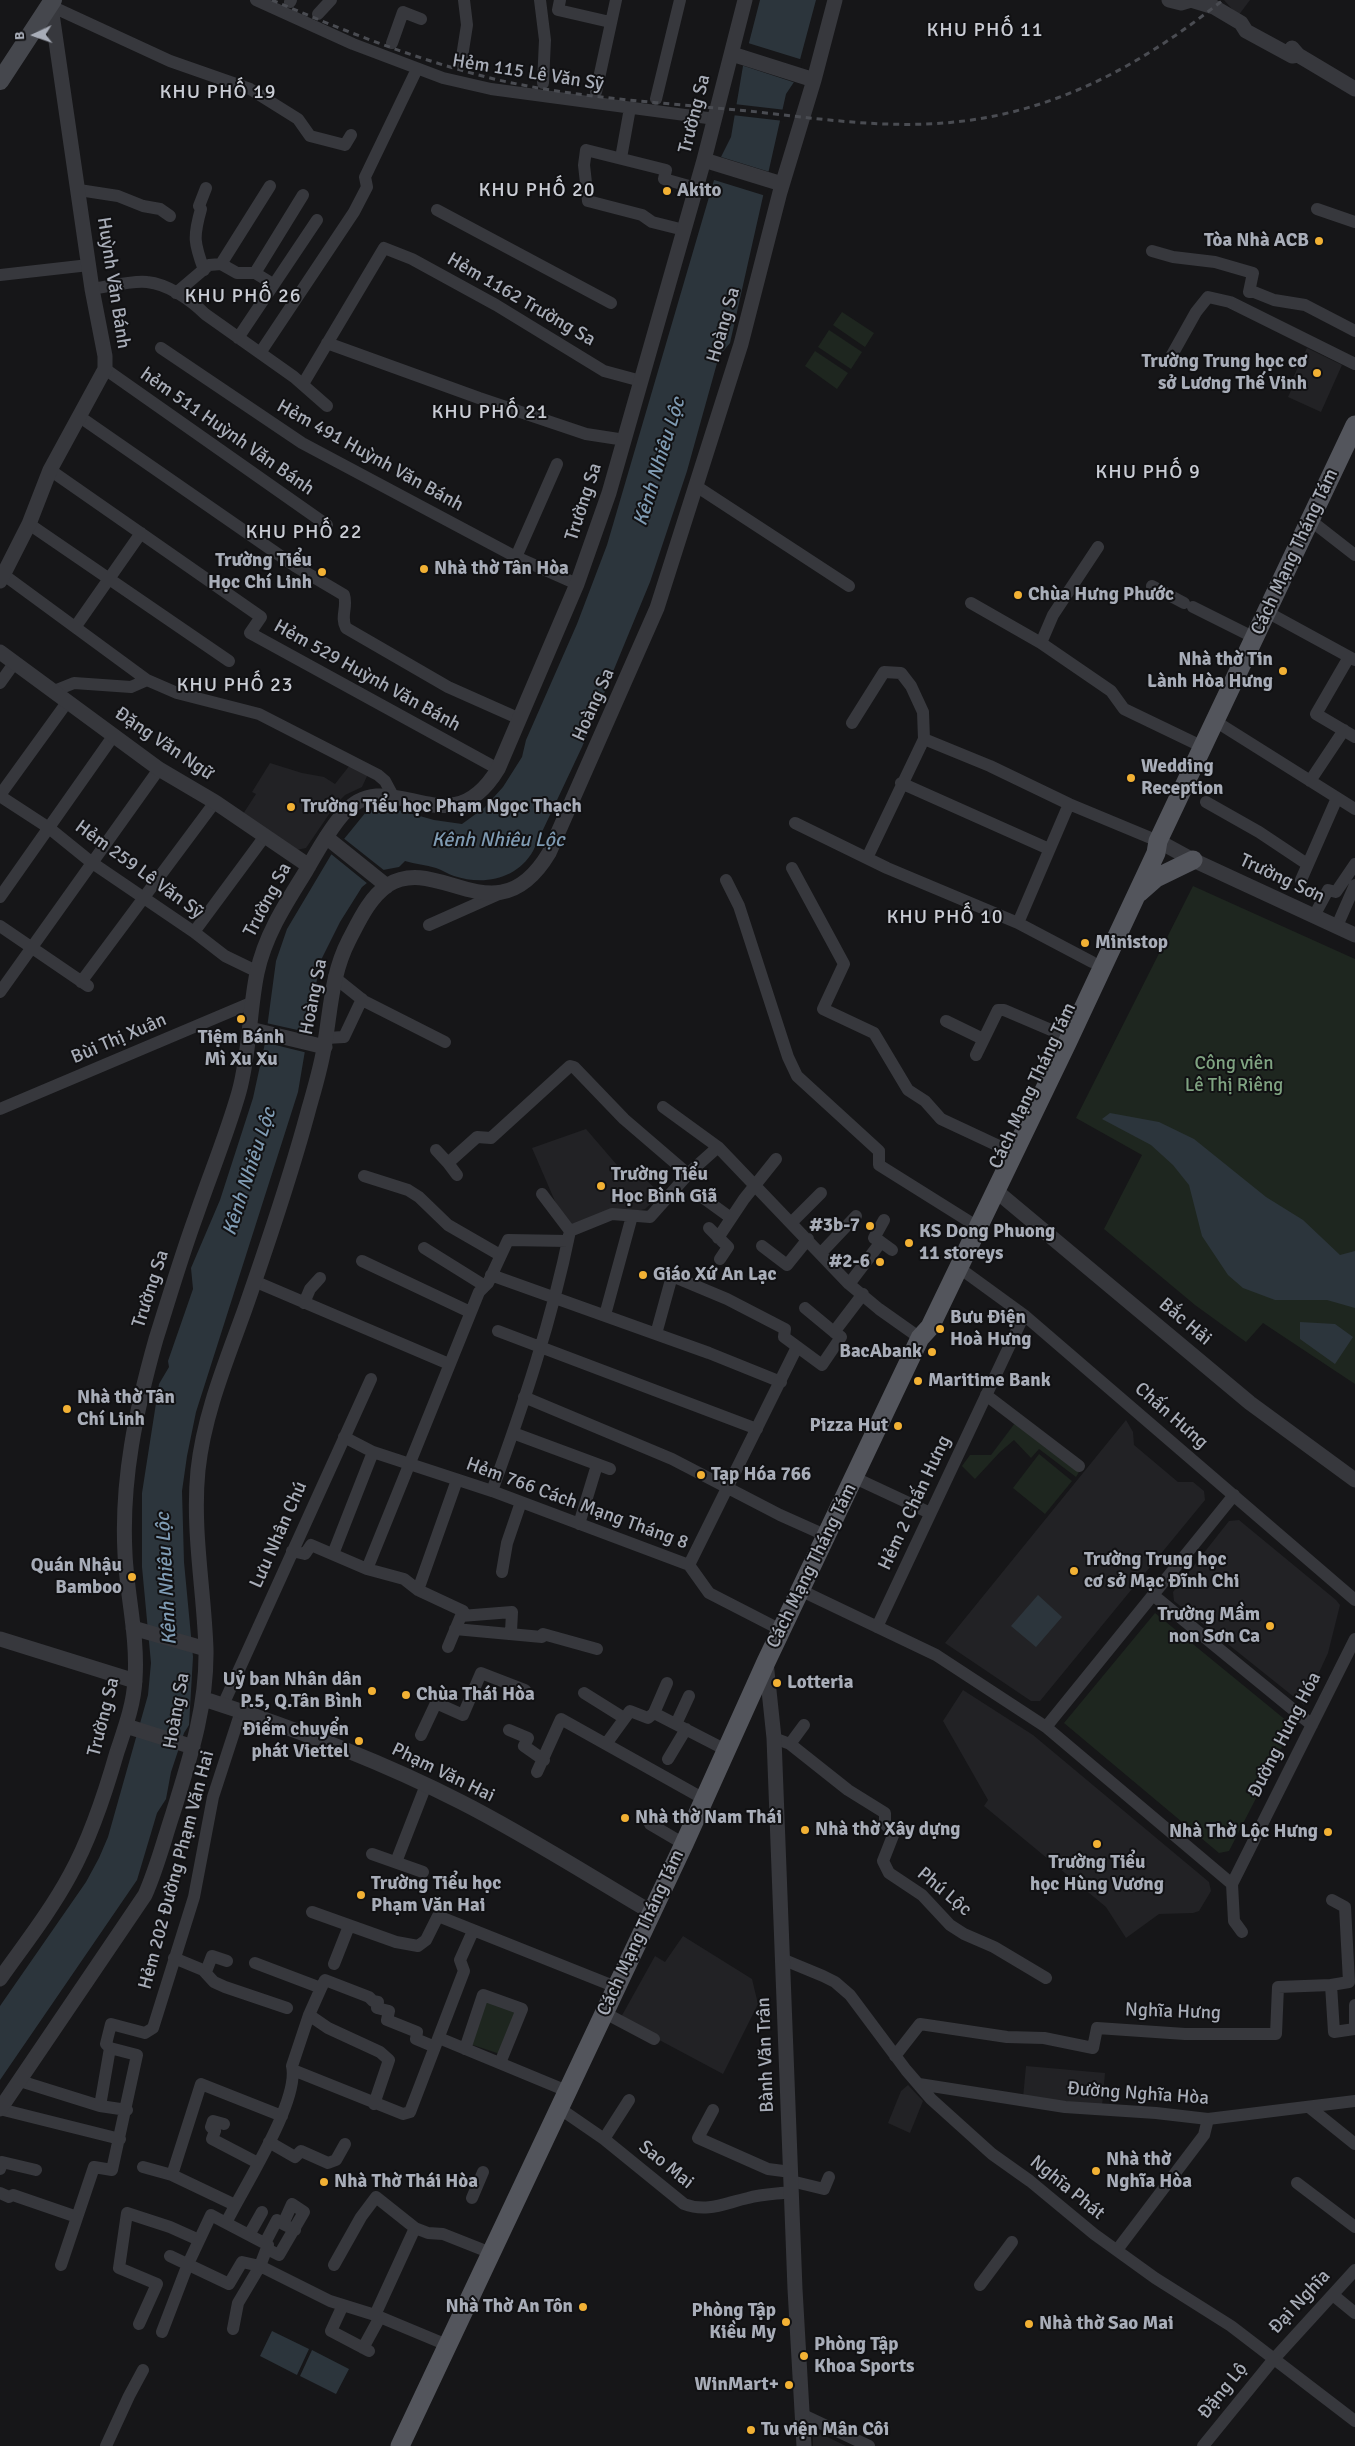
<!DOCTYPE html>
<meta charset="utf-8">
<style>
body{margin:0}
#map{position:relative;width:1355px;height:2446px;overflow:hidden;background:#161618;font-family:Signika,sans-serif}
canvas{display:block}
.north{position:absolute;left:10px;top:10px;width:50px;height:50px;-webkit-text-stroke:4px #111113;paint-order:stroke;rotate:267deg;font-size:14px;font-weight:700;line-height:20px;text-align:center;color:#a8adb8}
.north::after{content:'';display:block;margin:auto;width:18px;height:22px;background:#a8adb8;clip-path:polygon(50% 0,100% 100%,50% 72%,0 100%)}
</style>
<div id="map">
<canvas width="1355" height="2446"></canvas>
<div class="north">B</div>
</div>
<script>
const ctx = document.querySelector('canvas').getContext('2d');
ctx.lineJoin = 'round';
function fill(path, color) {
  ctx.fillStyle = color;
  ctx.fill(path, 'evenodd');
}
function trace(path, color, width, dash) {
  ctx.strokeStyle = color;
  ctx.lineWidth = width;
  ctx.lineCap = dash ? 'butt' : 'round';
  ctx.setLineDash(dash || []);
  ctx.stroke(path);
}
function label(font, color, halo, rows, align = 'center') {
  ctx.font = font + ' Signika,sans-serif';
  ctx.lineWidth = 4;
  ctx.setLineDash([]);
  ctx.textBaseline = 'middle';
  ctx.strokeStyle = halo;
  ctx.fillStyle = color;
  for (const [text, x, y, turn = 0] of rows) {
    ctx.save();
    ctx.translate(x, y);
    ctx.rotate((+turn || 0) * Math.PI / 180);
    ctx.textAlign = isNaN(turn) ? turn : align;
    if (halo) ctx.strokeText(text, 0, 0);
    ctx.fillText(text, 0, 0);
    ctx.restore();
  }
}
const built = new Path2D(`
 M1224 0H1250L1238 16Z
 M1307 348 1342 365 1321 412 1288 397 1294 384 1291 382Z
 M270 763 302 773 324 777 335 784 350 765 368 774 362 787 345 795 336 804 306 848 296 850 243 814 256 794 252 792Z
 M586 1129 623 1172 644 1178 661 1194 645 1209 567 1229 532 1148Z
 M1126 1420 1133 1432 1134 1445 1178 1482H1193L1204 1491 1205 1500 1040 1701H1031L945 1643Z
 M1239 1520 1336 1600 1340 1605 1328 1653 1304 1705 1174 1601 1173 1592 1229 1521Z
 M963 1690 1033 1735 1209 1882 1211 1891 1199 1911 1193 1913 1159 1914 1126 1938 1106 1907 984 1806 988 1800 943 1721Z
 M683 1936 752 1979 758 2004 723 2074 620 2019 655 1956 665 1962Z
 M1026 2066 1105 2073 1102 2106 1023 2098Z
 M908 2085 923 2101 910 2133 888 2123 901 2091Z
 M813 2430 846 2446H813Z`);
const green = new Path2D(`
 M842 312 874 333 865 347 833 325Z
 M829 330 862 352 851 369 818 347Z
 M815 351 848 373 837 389 805 366Z
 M1193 886 1355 959V1384L1263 1323 1246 1342 1195 1305 1104 1229 1142 1155 1076 1118Z
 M1015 1423 1079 1472 1076 1477 1039 1449 1031 1458 1014 1440 1000 1452 975 1479 962 1466 970 1455H991Z
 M1039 1454 1072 1481 1045 1514 1013 1488Z
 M1155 1613 1293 1726 1229 1851 1219 1853 1064 1723Z
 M486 2000 523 2014 506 2056 470 2044Z`);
const water = new Path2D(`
 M760 0H816L794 82 786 94 730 343 719 356 687 471 650 582 582 747 533 851C517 879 484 886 454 876 448 874 442 870 436 868 426 865 415 864 405 861L399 867 383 870 362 887 340 922 321 960 314 994 310 1004 313 1020 308 1033 298 1092 196 1412 187 1456 182 1491 184 1562 193 1657 189 1725 184 1733 171 1772 166 1799 157 1813 137 1880 0 2080V2006L86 1882 99 1858 108 1837 148 1695 151 1663 142 1567V1493L159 1384 169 1367 168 1361 193 1289 191 1268 220 1200 253 1098 265 1043 276 961 287 929 331 855 366 812 384 806 434 820 462 824 484 808 503 787 522 757 526 740 577 624 607 545 714 180 721 157 731 137 743 66Z
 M1110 1113 1159 1122 1194 1139 1266 1197 1303 1220 1340 1255 1355 1251V1308L1327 1300H1275L1243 1288 1228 1275 1202 1236 1189 1185 1173 1165 1151 1145 1102 1119Z
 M1300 1322 1335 1324 1353 1337 1335 1364 1300 1339Z
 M1038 1595 1062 1617 1036 1647 1011 1626Z
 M272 2331 309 2349 297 2375 260 2356Z
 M312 2350 349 2369 336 2394 300 2376Z`);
const pier = new Path2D(`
 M748 43 803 60 796 83 741 65Z
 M734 104 786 110 784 121 732 115Z
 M718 156 773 173 766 196 711 179Z
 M342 837 385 871 368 884 331 854Z
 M266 1023 311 1033 308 1053 263 1042Z`);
const minor = new Path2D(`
 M256 0 353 44 443 78 491 89 715 119
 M540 0 545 40 543 83
 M560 0 558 10 610 22
 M290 2 291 0
 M53 7 170 61 250 89 298 119 310 136 345 145 351 135
 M318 14 331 0
 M392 43 403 12 421 19
 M461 63 467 25 464 0
 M596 92 616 0
 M656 99 680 0
 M621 158 630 108
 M79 190 118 196 143 206 160 209 170 216
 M1317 209 1355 222
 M437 210 611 303
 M684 230 652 222 642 215 588 201 584 165 586 150 666 170 664 179 696 188
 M1152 251 1173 257 1215 262 1253 273 1249 292H1254L1274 300 1305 305 1355 331
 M221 264 270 186
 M204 270C194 243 193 237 201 209L199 206 206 188
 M255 273 303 195
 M0 275 89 265
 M92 289C107 287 133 280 147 282 168 284 191 300 205 314L294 377 327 406
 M176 293 209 265 221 264 237 273H255L273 284
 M238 338 317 220
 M327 343 479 398 586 434 625 440
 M161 348 302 443 516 557 577 584
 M260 353 354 212 367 187 365 177 417 69
 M1168 362 1196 312 1208 297 1230 302 1355 364
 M105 369 327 525
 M303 384 384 248 412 259 496 305 604 371 641 381
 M80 417 295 566 344 595C348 606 340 617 346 628L448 687 520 719
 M50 470 261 617 250 633 498 769
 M696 486 849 586
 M1310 520 1355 555
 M29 524 229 661
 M1098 547 1053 615 1041 643 1111 691 1124 709 1203 747
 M516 557 557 464
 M4 575 147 680 177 693 259 714 378 775 385 781 393 796
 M1152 586 1184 603
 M971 603 1041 643
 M1193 607 1255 638
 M1267 612 1355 660
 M76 626 141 533
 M1349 657 1316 714 1355 737
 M0 683 15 662
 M54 691 74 683 131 687 147 680
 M1215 721 1355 809
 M852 723 884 672 901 673 911 686 923 712 924 739 867 858
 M924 739 990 766 1069 804
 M1310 781 1344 730
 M901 783 1049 849
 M0 795 68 701
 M0 796 49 828 91 862 194 932 225 956 258 972
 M1206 802 1259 832 1307 864
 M795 823 887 868 1018 923 1092 962
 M792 868 844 964 823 1009 874 1033 908 1090 925 1101 941 1119 1003 1148
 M726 880 739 906 788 1057 797 1076 879 1151V1165L970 1222
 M1301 880 1337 798
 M0 897 114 735
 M1314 916 1328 890 1336 892 1355 864
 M1018 923 1069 804 1158 841
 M429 925 501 893
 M0 926 88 986
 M1337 926 1355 885
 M194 932 265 836
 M334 977 364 1001 445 1042
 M81 982 215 802
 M0 992 159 769
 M946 1021 983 1039
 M326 1038 344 1037 362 999
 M976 1055 998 1010H1004L1058 1033
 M663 1107 718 1147
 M0 1109 253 1002
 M436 1150 448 1163
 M457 1175 448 1163 477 1137 491 1138 570 1066 574 1067 624 1119 688 1174
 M364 1176 408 1190 419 1197 448 1225 500 1255
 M542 1194 570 1231
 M702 1197 731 1218
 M792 1222 821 1193
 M709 1228 728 1247 720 1259
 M718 1238 744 1199 776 1159
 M881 1242 874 1238 884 1220
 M762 1246 787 1265 808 1239
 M424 1248 485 1286
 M821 1253 856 1216
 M362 1261 470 1312
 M958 1267 1024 1315 1355 1600
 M491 1275 709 1353 781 1382
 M254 1281 449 1364
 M849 1284 881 1242 892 1250
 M304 1303 310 1289 320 1278
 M805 1308 834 1332
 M605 1315 632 1216
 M498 1331 757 1429
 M656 1334 672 1276 727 1299 785 1329 784 1337 822 1365 841 1337 834 1332 863 1294
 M986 1395 1079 1466
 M524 1397 672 1459 780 1515 827 1536
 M513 1433 610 1469
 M344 1437 373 1452 492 1491 689 1565 709 1593 781 1630
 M855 1478 930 1513
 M492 1491C523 1406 552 1320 570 1231L612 1214 650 1217 690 1172 718 1147 849 1284 879 1309 920 1338
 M579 1524 597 1465
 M292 1551 305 1554 311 1545 367 1569 404 1579 418 1590 463 1611 448 1647
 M333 1554 373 1452
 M689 1565 797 1347
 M367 1569 479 1292 488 1283 508 1240 568 1241
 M502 1572 507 1543 521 1502
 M418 1590 457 1480
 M800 1590 936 1655 1046 1727 1232 1884
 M1153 1595 1312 1725
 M461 1616 512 1612 511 1632
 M877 1627 1024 1315
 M455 1629 542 1637
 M543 1634 597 1649
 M584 1693 624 1718
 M223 1705 371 1379
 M654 1713 667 1683
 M676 1724 689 1696
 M1046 1727 1234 1495
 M509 1730 528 1738 524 1746 544 1760
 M421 1735 436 1703 463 1715 481 1673 525 1690
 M774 1738 790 1744 848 1790 885 1813V1824L894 1833 883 1861 889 1873 922 1895 950 1925 964 1934 994 1947 1046 1978
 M606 1744 630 1711 648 1718 654 1713 726 1750
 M790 1744 804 1725
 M668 1759 686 1729
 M537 1772 561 1719 704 1799
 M650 1824 684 1844
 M372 1854 423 1872
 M396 1862 426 1785
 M312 1912 396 1942 418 1946 426 1940 438 1916 616 1987
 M1242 1932 1234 1921 1232 1884 1355 1639
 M174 1958 203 1970 214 1982 225 1987 287 2008
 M782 1959 823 1976 835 1982 850 1995 906 2070 931 2099 992 2154 1030 2181 1094 2234 1155 2278 1231 2326 1355 2421
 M255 1963 321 1988 325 1980 369 1997 373 2001 378 2002 377 2008 389 2011 387 2020 417 2032 416 2039 435 2047
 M334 1964 349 1926
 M203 1970 207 1969 212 1956 227 1961
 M1331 1985 1349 1982 1345 1907 1332 1900
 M321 1988 309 2015 292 2066C300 2101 243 2188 226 2223L268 2245 260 2266 330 2301 375 2315 447 2345
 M603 2012 654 2039
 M309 2015 328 2028 380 2052 389 2060 374 2104
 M1355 2029V2005
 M439 2038 567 2091
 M110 2048 106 2044 111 2024 145 2033 153 2028 194 1897 213 1797 241 1711
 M465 2049 483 1995 522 2009 500 2063
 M895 2056 920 2024 1007 2037 1044 2038 1093 2048 1097 2028 1185 2034H1276L1278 1987 1331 1985 1334 2032 1355 2029
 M293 2070 403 2114 410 2112 464 1971 460 1960 473 1931
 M20 2081 100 2106 127 2110
 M919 2084 1065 2107 1156 2113 1208 2119 1355 2101
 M1309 2107 1355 2144
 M559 2108 604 2139 684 2204C707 2213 725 2203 748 2198 762 2194 777 2194 791 2192
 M0 2109 120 2139
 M713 2110 698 2138 768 2169 791 2172
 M224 2124 213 2121 211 2127 215 2131 212 2139 258 2163
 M604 2139 629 2100
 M269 2142 295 2157 301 2151 328 2163 336 2160 345 2144
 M143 2167 172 2175 235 2205
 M0 2169 2 2162 36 2170
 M172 2175 201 2084 282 2116
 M791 2181 824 2189 829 2177
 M1297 2183 1355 2227
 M0 2193 9 2197 13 2195 77 2217
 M472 2198 483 2172
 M249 2235 262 2212
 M265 2243 277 2220
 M267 2249 279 2255 304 2212 292 2204 283 2224 295 2230
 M1117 2250 1204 2135 1208 2119
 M170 2256 229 2284 242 2262 260 2266 238 2303 233 2329
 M61 2265 94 2167 112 2170 137 2055 110 2048 100 2106
 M334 2265 361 2217 376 2197 415 2228 428 2233 443 2234 491 2253
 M980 2285 1012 2242
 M1333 2295 1355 2313
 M343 2305 331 2331 369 2351
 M375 2315 415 2228
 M139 2324 157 2284 119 2268 127 2213 170 2227 199 2240
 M162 2332 188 2264 211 2215 226 2223
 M363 2348 380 2317
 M803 2415 869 2446
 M106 2446 129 2396 143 2370
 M1203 2446 1273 2360 1355 2270`);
const tertiary = new Path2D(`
 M1169 0 1181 3 1191 0 1214 7 1241 23 1246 31 1292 56 1298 55
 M1292 48 1298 55 1355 89
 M732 54 814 80
 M704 160 782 184
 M0 581 29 524 50 470 105 369V356L92 289 50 0
 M0 652 159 769 215 802 309 866
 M326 837 387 886
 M1158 841 1193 860 1355 935
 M250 1029 325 1047
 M995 1190 1250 1403 1355 1480
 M133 1628 206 1649
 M0 1639 135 1681
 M766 1662 774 1738 795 2289 804 2446
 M204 1699C291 1727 379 1760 461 1802 526 1835 588 1875 651 1912
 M126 1726 193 1747
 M0 1979C24 1945 50 1912 70 1875 91 1837 105 1794 117 1752 125 1728 134 1704 135 1679 138 1637 127 1596 125 1554 121 1480 136 1410 156 1339 169 1298 181 1257 196 1216 210 1175 227 1134 239 1092 250 1052 249 1012 257 973 265 935 286 903 306 871 317 852 328 831 343 814 390 760 448 852 498 769L577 584 609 493 704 160 745 0
 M0 2109 145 1895C157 1868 164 1840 173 1813 190 1758 207 1707 206 1649 204 1589 192 1530 198 1470 204 1414 226 1362 245 1309 268 1243 291 1176 309 1108 315 1087 322 1064 325 1042 331 1006 332 973 349 940 359 921 369 898 388 885 439 853 497 940 549 853L657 608 741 344 780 192 814 80 835 0`);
const secondary = new Path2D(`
 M0 81 53 0`);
const primary = new Path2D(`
 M1139 893 1156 878 1193 860
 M400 2446 684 1844 766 1662 920 1338 930 1327 1067 1043 1156 853 1158 841 1355 425`);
const rail = new Path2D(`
 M272 0C344 31 417 60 494 79 580 99 670 103 758 112 846 122 925 134 1012 112 1092 92 1159 51 1223 0`);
const markers = [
 [667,191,5,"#f2b134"],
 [1319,241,5,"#f2b134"],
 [1317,373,5,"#f2b134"],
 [424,569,5,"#f2b134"],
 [322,572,5,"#f2b134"],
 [1018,595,5,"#f2b134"],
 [1283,671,5,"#f2b134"],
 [1131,778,5,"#f2b134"],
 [291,807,5,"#f2b134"],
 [1085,943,5,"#f2b134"],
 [241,1019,5,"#f2b134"],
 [601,1186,5,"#f2b134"],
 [870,1226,5,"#f2b134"],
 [909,1243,5,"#f2b134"],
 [880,1262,5,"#f2b134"],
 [643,1275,5,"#f2b134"],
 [940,1329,5,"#f2b134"],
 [932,1352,5,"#f2b134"],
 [918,1381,5,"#f2b134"],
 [67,1409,5,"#f2b134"],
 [898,1426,5,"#f2b134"],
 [701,1475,5,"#f2b134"],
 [1074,1571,5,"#f2b134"],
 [132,1577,5,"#f2b134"],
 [1270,1626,5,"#f2b134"],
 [777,1683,5,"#f2b134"],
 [372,1691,5,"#f2b134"],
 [406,1695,5,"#f2b134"],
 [359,1741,5,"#f2b134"],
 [625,1818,5,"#f2b134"],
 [805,1830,5,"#f2b134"],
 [1328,1832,5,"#f2b134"],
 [1097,1844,5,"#f2b134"],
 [361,1895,5,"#f2b134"],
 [1096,2171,5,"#f2b134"],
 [324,2182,5,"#f2b134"],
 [583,2307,5,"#f2b134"],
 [786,2322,5,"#f2b134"],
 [1029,2324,5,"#f2b134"],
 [804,2356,5,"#f2b134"],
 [789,2385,5,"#f2b134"],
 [751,2430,5,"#f2b134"]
];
const streetNames = [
 ["Hẻm 115 Lê Văn Sỹ",528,73,9],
 ["Trường Sa",695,114,-76],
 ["Huỳnh Văn Bánh",113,283,81],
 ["Hẻm 1162 Trường Sa",521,300,30],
 ["Hoàng Sa",724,325,-74],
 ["hẻm 511 Huỳnh Văn Bánh",227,432,35],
 ["Hẻm 491 Huỳnh Văn Bánh",370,456,29],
 ["Trường Sa",584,502,-72],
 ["Cách Mạng Tháng Tám",1295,552,-65],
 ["Hẻm 529 Huỳnh Văn Bánh",367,676,29],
 ["Hoàng Sa",594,705,-66],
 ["Đặng Văn Ngữ",164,744,34],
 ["Hẻm 259 Lê Văn Sỹ",139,870,36],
 ["Trường Sơn",1282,879,25],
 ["Trường Sa",268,900,-62],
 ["Hoàng Sa",314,997,-79],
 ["Bùi Thị Xuân",119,1039,-23],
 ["Cách Mạng Tháng Tám",1033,1086,-65],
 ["Trường Sa",151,1289,-72],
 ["Bắc Hải",1185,1322,40],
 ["Chấn Hưng",1171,1416,41],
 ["Hẻm 2 Chấn Hưng",915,1503,-65],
 ["Hẻm 766 Cách Mạng Tháng 8",577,1504,20],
 ["Lưu Nhân Chú",279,1535,-66],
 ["Cách Mạng Tháng Tám",812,1566,-64],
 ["Hoàng Sa",177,1711,-80],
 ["Trường Sa",104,1717,-76],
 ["Đường Hưng Hóa",1285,1735,-63],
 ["Phạm Văn Hai",443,1773,26],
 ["Hẻm 202 Đường Phạm Văn Hai",177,1870,-75],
 ["Phú Lộc",944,1892,40],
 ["Cách Mạng Tháng Tám",641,1933,-65],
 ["Nghĩa Hưng",1173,2012,2],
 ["Bành Văn Trân",766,2055,-92],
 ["Đường Nghĩa Hòa",1138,2094,4],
 ["Sao Mai",666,2165,39],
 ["Nghĩa Phát",1067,2188,39],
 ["Đại Nghĩa",1300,2302,-47],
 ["Đặng Lộ",1223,2391,-51]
];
const poiNames = [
 ["Akito",677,191],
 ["Tòa Nhà ACB",1309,241,"right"],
 ["Trường Trung học cơ",1307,362,"right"],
 ["sở Lương Thế Vinh",1307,384,"right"],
 ["Trường Tiểu",312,561,"right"],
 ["Học Chí Linh",312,583,"right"],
 ["Nhà thờ Tân Hòa",434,569],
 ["Chùa Hưng Phước",1028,595],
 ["Nhà thờ Tin",1273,660,"right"],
 ["Lành Hòa Hưng",1273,682,"right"],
 ["Wedding",1141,767],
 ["Reception",1141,789],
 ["Trường Tiểu học Phạm Ngọc Thạch",301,807],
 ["Ministop",1095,943],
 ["Tiệm Bánh",241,1038,"center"],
 ["Mì Xu Xu",241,1060,"center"],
 ["Trường Tiểu",611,1175],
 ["Học Bình Giã",611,1197],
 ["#3b-7",860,1226,"right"],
 ["KS Dong Phuong",919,1232],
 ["11 storeys",919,1254],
 ["#2-6",870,1262,"right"],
 ["Giáo Xứ An Lạc",653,1275],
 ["Bưu Điện",950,1318],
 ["Hoà Hưng",950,1340],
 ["BacAbank",922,1352,"right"],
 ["Maritime Bank",928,1381],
 ["Nhà thờ Tân",77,1398],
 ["Chí Linh",77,1420],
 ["Pizza Hut",888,1426,"right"],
 ["Tạp Hóa 766",711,1475],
 ["Trường Trung học",1084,1560],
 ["cơ sở Mạc Đĩnh Chi",1084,1582],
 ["Quán Nhậu",122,1566,"right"],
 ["Bamboo",122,1588,"right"],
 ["Trường Mầm",1260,1615,"right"],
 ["non Sơn Ca",1260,1637,"right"],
 ["Uỷ ban Nhân dân",362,1680,"right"],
 ["P.5, Q.Tân Bình",362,1702,"right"],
 ["Lotteria",787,1683],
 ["Chùa Thái Hòa",416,1695],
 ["Điểm chuyển",349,1730,"right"],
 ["phát Viettel",349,1752,"right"],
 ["Nhà thờ Nam Thái",635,1818],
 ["Nhà thờ Xây dựng",815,1830],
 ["Nhà Thờ Lộc Hưng",1318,1832,"right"],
 ["Trường Tiểu",1097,1863,"center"],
 ["học Hùng Vương",1097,1885,"center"],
 ["Trường Tiểu học",371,1884],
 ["Phạm Văn Hai",371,1906],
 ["Nhà thờ",1106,2160],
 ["Nghĩa Hòa",1106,2182],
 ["Nhà Thờ Thái Hòa",334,2182],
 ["Nhà Thờ An Tôn",573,2307,"right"],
 ["Phòng Tập",776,2311,"right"],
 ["Kiều My",776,2333,"right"],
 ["Nhà thờ Sao Mai",1039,2324],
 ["Phòng Tập",814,2345],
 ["Khoa Sports",814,2367],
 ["WinMart+",779,2385,"right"],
 ["Tu viện Mân Côi",761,2430]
];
const parkNames = [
 ["Công viên",1234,1064],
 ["Lê Thị Riêng",1234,1086]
];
const neighbourhoodNames = [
 ["KHU PHỐ 11",985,31],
 ["KHU PHỐ 19",218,93],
 ["KHU PHỐ 20",537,191],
 ["KHU PHỐ 26",243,297],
 ["KHU PHỐ 21",490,413],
 ["KHU PHỐ 9",1148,473],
 ["KHU PHỐ 22",304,533],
 ["KHU PHỐ 23",235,686],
 ["KHU PHỐ 10",945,918]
];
const waterNames = [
 ["Kênh Nhiêu Lộc",660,462,-73],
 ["Kênh Nhiêu Lộc",498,841],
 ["Kênh Nhiêu Lộc",250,1172,-72],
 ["Kênh Nhiêu Lộc",167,1579,-93]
];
fill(built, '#222225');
fill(green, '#1e261f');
fill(water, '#2c353c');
fill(pier, '#161618');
trace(minor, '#37383d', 12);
trace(tertiary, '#37383d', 15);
trace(secondary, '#45474d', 18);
trace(primary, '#53555c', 19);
trace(rail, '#4a4c52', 3, [6, 5]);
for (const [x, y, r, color] of markers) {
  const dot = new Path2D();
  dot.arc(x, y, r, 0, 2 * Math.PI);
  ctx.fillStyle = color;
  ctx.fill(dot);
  trace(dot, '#111113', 2);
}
label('19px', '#a8adb8', '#111113', streetNames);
label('bold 19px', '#a8adb8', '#111113', poiNames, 'left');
label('19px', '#7fa381', '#111113', parkNames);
ctx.letterSpacing = '1px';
label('20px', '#c9ccd4', '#111113', neighbourhoodNames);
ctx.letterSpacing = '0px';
label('italic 20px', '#7f9bb3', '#111113', waterNames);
</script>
